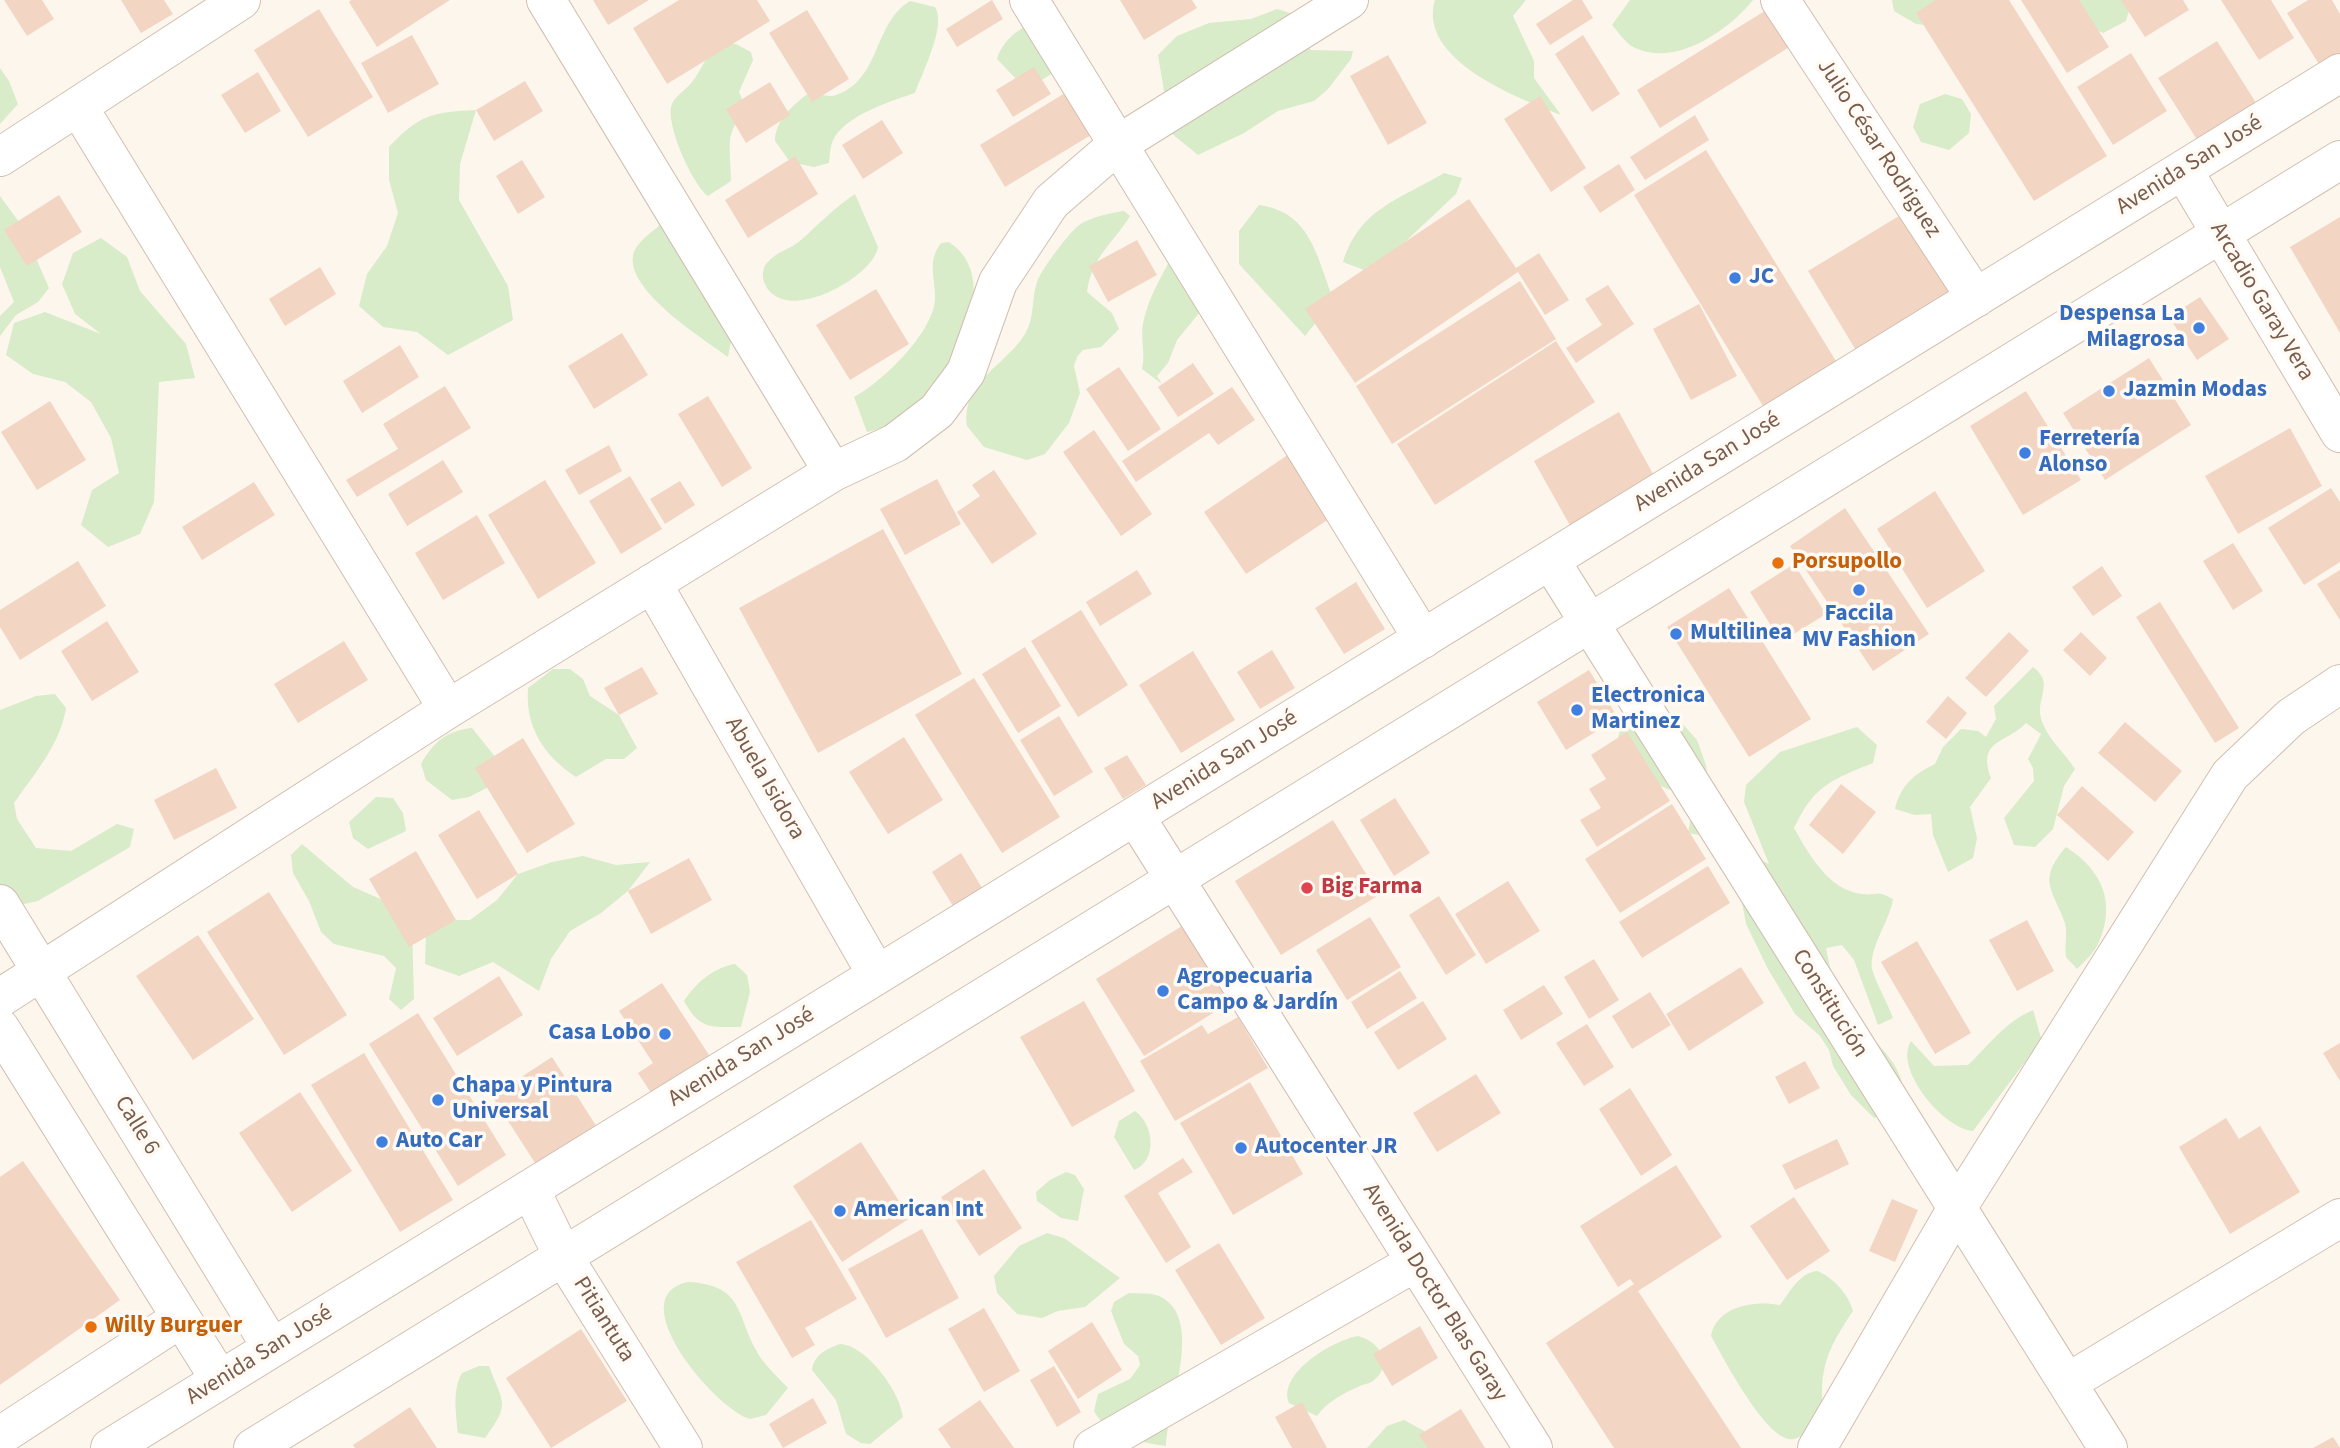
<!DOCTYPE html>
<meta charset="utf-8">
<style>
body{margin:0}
canvas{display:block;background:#fdf6ec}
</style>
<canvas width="2340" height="1448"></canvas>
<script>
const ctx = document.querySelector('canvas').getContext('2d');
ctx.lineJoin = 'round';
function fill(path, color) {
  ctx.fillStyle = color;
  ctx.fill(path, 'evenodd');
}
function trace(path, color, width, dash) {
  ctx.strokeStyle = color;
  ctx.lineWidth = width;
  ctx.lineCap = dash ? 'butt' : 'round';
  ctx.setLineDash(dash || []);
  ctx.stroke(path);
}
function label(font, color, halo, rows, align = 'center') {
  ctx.font = font + ' "Source Sans 3",sans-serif';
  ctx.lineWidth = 7;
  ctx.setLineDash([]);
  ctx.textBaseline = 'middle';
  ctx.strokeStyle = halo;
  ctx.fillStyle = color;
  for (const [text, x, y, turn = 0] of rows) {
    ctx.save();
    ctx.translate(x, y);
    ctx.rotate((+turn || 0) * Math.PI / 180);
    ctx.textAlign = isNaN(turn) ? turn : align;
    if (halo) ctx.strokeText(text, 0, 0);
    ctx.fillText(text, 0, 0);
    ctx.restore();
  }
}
const green = new Path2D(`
 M1435 0H1526L1513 16 1534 61V78L1561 115C1518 98 1417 60 1435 0Z
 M1630 0H1753C1728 31 1676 67 1635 48 1626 44 1618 32 1612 25Z
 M1892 0H1965L1934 26 1916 24 1894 11Z
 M2066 0H2132L2126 21 2103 33 2088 26Z
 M910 1 935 7C947 25 922 73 915 93 891 101 851 114 836 135 830 143 830 154 829 163L814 167 790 162 775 141C775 120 794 104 809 93 817 93 829 98 836 95 881 80 873 23 910 1Z
 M1277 9 1293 14 1305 44 1311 50 1353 51 1351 59 1328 89 1314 101 1278 111 1244 133 1198 155 1171 133 1158 55 1177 36 1209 23 1251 19Z
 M1030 25 1059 69 1034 85 1017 80 997 59C1001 44 1016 29 1030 25Z
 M719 42 736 44 751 52 753 60 739 92C750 111 732 122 730 140 729 154 731 168 731 181L708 196C692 184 667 127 671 107 673 97 686 90 692 82 702 70 707 52 719 42Z
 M0 68 9 81 18 104 0 124Z
 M1945 94 1962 99 1971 114 1969 133 1949 150 1921 142 1913 127 1920 104Z
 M476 110 460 164 459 200 508 286 513 320 448 355 417 332 383 327 359 306 367 274 387 246 398 213 389 180V147C419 115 432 112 476 110Z
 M1444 173 1462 178 1456 194 1372 273 1343 262C1360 208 1399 200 1444 173Z
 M855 194 878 247C874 277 784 327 765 284 762 278 762 270 766 264 776 251 790 250 801 240 819 224 835 207 855 194Z
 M0 196 22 226 49 288 38 302 16 315 0 336V316L14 302 0 267Z
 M1259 205C1309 212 1316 253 1331 293L1325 311 1305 336 1239 264V231Z
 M1124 211 1130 216C1112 245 1092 256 1087 292L1112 313 1119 329 1101 347 1083 350 1077 357 1074 366 1080 393 1069 423 1045 454 1027 460 984 447 967 426C961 382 1006 365 1025 334 1035 317 1031 300 1037 282 1041 270 1068 234 1078 226 1089 217 1111 213 1124 211Z
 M660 225 688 255 705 300 732 336 728 357C704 339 621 288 634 252 638 241 652 232 660 225Z
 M101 238 127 257 140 291 186 344 195 378 159 382 154 502 140 534 108 547 81 525 92 490 119 473 111 438 91 402 65 382 33 374 6 355 14 323 45 312 101 334 75 314 62 284 73 253Z
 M949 242C1017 286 930 422 867 432L854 397C882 382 932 334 935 300 936 277 926 263 941 243Z
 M1171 258 1200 312 1177 340 1168 363 1157 376 1162 384 1142 369C1146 354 1140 339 1143 324 1147 301 1160 279 1171 258Z
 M2033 667C2053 682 2039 694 2040 713 2043 735 2063 750 2075 769L2064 786 2053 829 2035 847 2014 845 2004 818 2034 781 2033 768 2028 759 2041 734 2026 723C2006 744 1977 739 1991 778L1970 807 1977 838 1973 858 1948 872 1933 835 1931 814 1915 815 1895 809C1900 786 1914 774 1935 764L1943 747 1961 729 1978 731 1986 737 1996 719 1994 706Z
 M553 669H570L583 679 590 696 619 715 637 748 624 759H606L576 777C544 756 525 727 528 688Z
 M55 694 66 708C60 745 35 773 14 803L17 819 36 848 71 851 117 824 134 829 130 847 38 901 10 907 0 902V710L36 696Z
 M1623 708 1680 721 1697 740 1706 765 1711 800 1733 841 1688 833 1691 817 1681 794 1658 785 1617 741 1624 716Z
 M1857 727 1877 745 1873 763C1832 780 1815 784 1794 828 1809 854 1828 890 1862 894 1879 896 1874 889 1893 899 1890 921 1866 952 1873 972 1878 987 1887 1002 1893 1018L1878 1025 1854 960 1842 945 1826 948C1831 972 1834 995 1850 1014 1875 1044 1939 1091 1874 1118L1851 1095 1833 1066 1829 1050 1820 1036 1795 1014 1768 969 1746 924 1740 892 1755 857 1769 864 1744 802 1746 785 1780 752Z
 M472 728 501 764 500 781 469 797 452 800 426 780 421 764C433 742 448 730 472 728Z
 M376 797 393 798 403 813 406 831 368 849 353 838 349 822Z
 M302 844 353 887 385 901 412 925 414 999 401 1010 389 999 396 968 384 956 334 944 321 932 309 901 293 873 291 855Z
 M2066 847C2102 870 2117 903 2098 944 2094 953 2084 962 2077 969L2066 957C2064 946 2068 934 2065 923 2054 891 2036 881 2066 847Z
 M583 856 616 865 650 862 628 891 601 913 570 931 551 959 539 991 493 962 459 976 425 964 426 932 456 920H470L497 900 518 874 552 862Z
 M735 964 747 975 750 992 741 1027C710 1027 700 1030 684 1001 697 982 713 968 735 964Z
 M2033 1010 2041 1038 2037 1046 1973 1131C1944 1129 1893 1069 1911 1041L1934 1066 1968 1065C1989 1045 2005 1022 2033 1010Z
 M1135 1111C1154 1124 1158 1161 1134 1170L1114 1137 1119 1121Z
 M1066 1172 1075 1175 1084 1189 1078 1221 1061 1218 1037 1201 1036 1192 1050 1180Z
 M1047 1233 1064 1238 1120 1278 1085 1307 1058 1311 1042 1318 1017 1314 997 1293 994 1276 1019 1246Z
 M1817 1271C1833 1277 1849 1295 1853 1311 1827 1350 1819 1367 1823 1415 1815 1422 1804 1437 1794 1439 1768 1445 1723 1357 1711 1336 1716 1306 1755 1300 1780 1305 1790 1292 1799 1273 1817 1271Z
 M688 1282C743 1285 736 1313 756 1350 763 1364 777 1376 788 1388L766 1415 750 1419C716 1410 619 1296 688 1282Z
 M1129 1293C1139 1294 1153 1292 1161 1297 1205 1319 1167 1409 1166 1446 1139 1442 1108 1437 1094 1411L1098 1394 1130 1379 1140 1365 1138 1356 1124 1344 1111 1311 1114 1302Z
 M1358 1336C1379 1341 1395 1364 1373 1381 1369 1384 1363 1384 1358 1387 1343 1393 1326 1403 1317 1416L1289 1403C1277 1373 1334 1340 1358 1336Z
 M840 1344C866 1345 900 1391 903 1417L870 1444 861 1443 846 1434 836 1400 812 1370C814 1355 826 1349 840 1344Z
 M479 1366H489C503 1404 511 1403 485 1438L458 1433C456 1414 452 1390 462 1373Z
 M1404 1420 1426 1432 1436 1448H1367L1387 1426Z`);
const building = new Path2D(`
 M4 0H42L54 19 27 36Z
 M121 0H164L173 14 141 33Z
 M351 0H450L377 47 349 2Z
 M593 0H649L608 25Z
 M679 0H757L770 21 667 84 633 28Z
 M992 0 1003 19 957 47 946 29Z
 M1120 0H1192L1197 8 1144 40Z
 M1573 0H1582L1593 18 1550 45 1536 24Z
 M1936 0H2009L2107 156 2034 201 1916 13Z
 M2021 0H2079L2109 47 2067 73Z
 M2121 0H2183L2189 10 2145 37Z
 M2221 0H2271L2294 38 2259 60Z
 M2308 0H2332L2340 14V65L2325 74 2287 13Z
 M319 9 373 97 308 137 254 50Z
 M1768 9 1791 46 1660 128 1637 90Z
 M807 10 849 79 812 102 769 33Z
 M412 35 439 84 388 113 361 63Z
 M1583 35 1620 94 1592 112 1555 54Z
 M2217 41 2260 109 2201 146 2158 78Z
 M2131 53 2167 111 2113 145 2077 87Z
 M1388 55 1427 123 1388 145 1350 76Z
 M1034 67 1051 94 1013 117 996 90Z
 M258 72 281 111 245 133 221 95Z
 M525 81 543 111 494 141 476 110Z
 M770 82 790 115 746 143 726 109Z
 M1065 93 1091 135 1005 187 980 145Z
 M1540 96 1586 168 1551 192 1504 119Z
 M1695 115 1709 140 1645 180 1630 157Z
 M882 120 903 153 863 179 842 145Z
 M1706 150 1836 361 1763 406 1634 195Z
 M795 156 818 194 748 238 725 200Z
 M522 160 545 197 518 214 496 176Z
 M1619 164 1635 190 1600 213 1583 187Z
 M59 195 82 232 27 266 4 230Z
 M1469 199 1516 268 1539 253 1569 300 1545 315 1518 272 1355 383 1305 309Z
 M1904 213 1953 293 1857 352 1808 271Z
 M2340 217V333L2290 247Z
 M1137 240 1157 275 1108 302 1089 266Z
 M320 267 336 294 285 326 269 299Z
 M1520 281 1556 339 1392 444 1356 386Z
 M1608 285 1634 324 1576 363 1566 348 1602 325 1585 299Z
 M876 289 909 344 850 380 816 325Z
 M2200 297 2229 339 2197 360 2169 317Z
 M1699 304 1737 376 1691 400 1653 329Z
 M622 333 648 375 594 409 568 366Z
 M1556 341 1595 402 1435 505 1397 444Z
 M400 345 419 377 362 413 343 381Z
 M2149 358 2191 425 2105 480 2063 413Z
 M1193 363 1214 394 1178 417 1158 387Z
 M1119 367 1161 429 1128 451 1086 389Z
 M445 386 471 428 357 497 346 480 398 449 383 424Z
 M1232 387 1255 420 1218 445 1209 433 1136 482 1122 461Z
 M2026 391 2081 480 2023 515 1970 426Z
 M708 396 752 468 722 487 678 414Z
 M50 401 86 460 37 490 1 432Z
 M1619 412 1658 483 1573 531 1534 461Z
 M2290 428 2322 486 2238 534 2205 476Z
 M1094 430 1152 514 1121 536 1063 452Z
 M609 445 622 471 579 495 565 470Z
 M1289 454 1332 517 1246 574 1204 512Z
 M443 460 463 492 407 526 388 494Z
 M994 470 1037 534 992 564 957 512 980 496 972 485Z
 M630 476 662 529 621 554 589 501Z
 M937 479 961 524 905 555 880 509Z
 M545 480 596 563 538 599 488 515Z
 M680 481 695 505 665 524 650 499Z
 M254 482 275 515 202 560 182 527Z
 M2331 488 2340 502V562L2304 585 2268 528Z
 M1935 491 1985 571 1927 608 1877 529Z
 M1845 508 1929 634 1873 671 1790 546Z
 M477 515 505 563 443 600 415 553Z
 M883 529 962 674 818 753 739 608Z
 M2233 543 2263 591 2233 610 2203 561Z
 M78 561 106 606 20 660 0 627V610Z
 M1794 564 1826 614 1781 642 1750 592Z
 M2102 566 2122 596 2093 616 2072 587Z
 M1137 570 1152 594 1100 626 1086 602Z
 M2340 570V620L2317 584Z
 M1356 582 1385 629 1344 654 1315 608Z
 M1729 588 1811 719 1749 757 1667 627Z
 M2160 602 2239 728 2215 743 2136 617Z
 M1081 610 1128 685 1078 717 1031 641Z
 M107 621 139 672 92 701 61 651Z
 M2009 632 2029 651 1986 697 1965 678Z
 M2081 632 2107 658 2090 676 2063 650Z
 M344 641 368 680 298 723 274 684Z
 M1025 647 1061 706 1018 733 982 674Z
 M1272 650 1295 688 1260 709 1237 672Z
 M1193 651 1235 720 1181 753 1139 685Z
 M642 667 658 694 619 715 604 688Z
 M1589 670 1618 718 1566 750 1537 702Z
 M974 678 1060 817 1002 853 915 715Z
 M1948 696 1967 713 1946 739 1926 722Z
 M1059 716 1093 772 1054 796 1020 740Z
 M2125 722 2182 771 2155 802 2098 753Z
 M1627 732 1670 801 1597 847 1580 820 1601 808 1589 789 1606 779 1591 755Z
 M904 737 943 800 888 834 849 772Z
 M523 738 575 824 527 853 475 768Z
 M1127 755 1146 785 1123 799 1104 768Z
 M216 768 237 808 174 840 154 800Z
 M1841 784 1876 812 1843 854 1809 825Z
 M2082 786 2134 832 2108 861 2057 815Z
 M1395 798 1430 853 1394 876 1360 820Z
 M1672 804 1706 859 1620 913 1585 859Z
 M479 810 518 874 477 899 438 835Z
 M1333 820 1379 895 1281 955 1235 881Z
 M416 851 456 920 409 947 369 879Z
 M961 853 982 888 953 906 932 872Z
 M689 858 712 900 651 934 628 891Z
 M1708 866 1730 903 1642 958 1619 922Z
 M1508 881 1540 931 1486 964 1455 914Z
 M269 892 347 1015 284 1055 207 932Z
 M1439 896 1476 955 1446 975 1409 915Z
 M1370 917 1401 967 1347 1000 1316 950Z
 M2027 920 2054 971 2017 991 1989 940Z
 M1182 926 1229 1003 1144 1056 1096 979Z
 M198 935 254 1019 193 1060 136 976Z
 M1917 941 1971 1033 1935 1054 1881 962Z
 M1594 959 1619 1000 1589 1019 1564 977Z
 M1741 967 1764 1003 1689 1051 1666 1014Z
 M1400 971 1417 998 1367 1029 1351 1002Z
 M499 976 523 1015 457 1056 433 1018Z
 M662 983 711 1058 653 1096 638 1073 653 1063 619 1011Z
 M1544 985 1563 1014 1521 1040 1503 1010Z
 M1650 992 1671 1025 1632 1049 1612 1016Z
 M1084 1001 1135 1091 1072 1127 1020 1037Z
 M1423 1001 1447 1039 1398 1070 1374 1032Z
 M418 1013 506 1155 458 1186 369 1044Z
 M1238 1017 1268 1068 1175 1121 1140 1061 1202 1025 1208 1034Z
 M1587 1024 1614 1067 1584 1086 1556 1043Z
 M2340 1043V1081L2323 1053Z
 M364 1053 453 1200 400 1232 311 1085Z
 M552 1057 604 1138 544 1177 492 1096Z
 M1805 1061 1820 1088 1789 1104 1775 1077Z
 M1476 1074 1501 1113 1437 1152 1413 1113Z
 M1250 1082 1303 1174 1233 1215 1180 1123Z
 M1630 1088 1672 1155 1641 1176 1599 1109Z
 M300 1092 352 1171 292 1212 239 1133Z
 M2226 1118 2239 1139 2260 1126 2300 1192 2230 1234 2179 1147Z
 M1837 1139 1849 1164 1795 1190 1782 1165Z
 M861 1142 910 1218 842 1262 793 1186Z
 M1183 1158 1193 1172 1158 1193 1191 1247 1166 1263 1124 1196Z
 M23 1161 120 1300 0 1385V1177Z
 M1676 1165 1722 1237 1638 1291 1741 1448H1614L1546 1343 1634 1284 1630 1279 1618 1287 1580 1226Z
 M984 1169 1022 1228 979 1256 941 1197Z
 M1794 1197 1830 1251 1787 1280 1750 1226Z
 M1892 1199 1918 1210 1895 1262 1869 1251Z
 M811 1220 857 1299 805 1328 815 1345 792 1358 736 1262Z
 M922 1229 959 1298 886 1338 848 1269Z
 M1219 1243 1265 1318 1221 1345 1175 1270Z
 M984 1308 1020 1371 984 1392 948 1329Z
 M1092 1322 1122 1370 1078 1399 1048 1351Z
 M1420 1326 1438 1358 1392 1386 1373 1354Z
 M581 1329 627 1401 551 1448 506 1378Z
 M1054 1366 1081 1412 1057 1427 1030 1380Z
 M813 1398 827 1423 783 1448 769 1424Z
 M980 1400 1014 1448H951L938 1429Z
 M1302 1402 1327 1448H1292L1275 1417Z
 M410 1407 437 1448H355L353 1445Z
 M1461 1409 1485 1448H1428L1419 1435Z
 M2333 1437 2340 1448H2313Z`);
const minor = new Path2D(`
 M546 0 833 472
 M1029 0 1423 639
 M1780 0 1976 298
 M79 108 448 709
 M0 157 241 0
 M2183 170 2340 433
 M1550 560 2108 1448
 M652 583 877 975
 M1135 816 1533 1448
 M0 904 272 1348
 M0 998 448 709 833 472 895 443 937 411 966 372 998 282 1051 202 1117 145 1349 0
 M0 1028 220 1380
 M530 1189 563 1256 683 1448
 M2067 1383 2340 1218
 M0 1436 181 1318
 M110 1448 2340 73
 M253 1448 2340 160
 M1093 1448 1414 1263
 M1817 1448 1957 1208 2230 775 2291 717 2340 684`);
const markers = [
 [1735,278,7,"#3f7fe0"],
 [2199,328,7,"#3f7fe0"],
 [2109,391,7,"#3f7fe0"],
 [2025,453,7,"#3f7fe0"],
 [1778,563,7,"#e8710a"],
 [1859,590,7,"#3f7fe0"],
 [1676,634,7,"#3f7fe0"],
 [1577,710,7,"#3f7fe0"],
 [1307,888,7,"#e0444e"],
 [1163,991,7,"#3f7fe0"],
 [665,1034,7,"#3f7fe0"],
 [438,1100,7,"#3f7fe0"],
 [382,1142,7,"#3f7fe0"],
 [1241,1148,7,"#3f7fe0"],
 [840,1211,7,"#3f7fe0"],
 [91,1327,7,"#e8710a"]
];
const streetNames = [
 ["Julio César Rodriguez",1878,149,57],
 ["Avenida San José",2190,166,-32],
 ["Arcadio Garay Vera",2261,302,59],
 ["Avenida San José",1708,463,-32],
 ["Avenida San José",1225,761,-32],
 ["Abuela Isidora",764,779,60],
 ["Constitución",1829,1004,58],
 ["Avenida San José",742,1058,-32],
 ["Calle 6",136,1126,58],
 ["Avenida Doctor Blas Garay",1434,1293,58],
 ["Pitiantuta",603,1320,58],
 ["Avenida San José",260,1356,-32]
];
const shopNames = [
 ["JC",1749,278],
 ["Despensa La",2185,315,"right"],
 ["Milagrosa",2185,341,"right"],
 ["Jazmin Modas",2123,391],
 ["Ferretería",2039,440],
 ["Alonso",2039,466],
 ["Faccila",1859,615,"center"],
 ["MV Fashion",1859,641,"center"],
 ["Multilinea",1690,634],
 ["Electronica",1591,697],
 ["Martinez",1591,723],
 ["Agropecuaria",1177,978],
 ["Campo & Jardín",1177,1004],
 ["Casa Lobo",651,1034,"right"],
 ["Chapa y Pintura",452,1087],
 ["Universal",452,1113],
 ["Auto Car",396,1142],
 ["Autocenter JR",1255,1148],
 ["American Int",854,1211]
];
const foodNames = [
 ["Porsupollo",1792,563],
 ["Willy Burguer",105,1327]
];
const healthNames = [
 ["Big Farma",1321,888]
];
fill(green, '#d8ecc9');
fill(building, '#f3d5c3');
trace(minor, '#d1beb0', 40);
trace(minor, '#fff', 38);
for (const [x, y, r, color] of markers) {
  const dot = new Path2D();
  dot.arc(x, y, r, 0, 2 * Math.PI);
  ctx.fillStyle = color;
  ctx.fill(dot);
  trace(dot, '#fffaf3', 2.5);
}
label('23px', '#7a5c4d', '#fffaf3', streetNames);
label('bold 23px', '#366cbe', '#fffaf3', shopNames, 'left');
label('bold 23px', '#c56008', '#fffaf3', foodNames, 'left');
label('bold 23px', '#be3a42', '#fffaf3', healthNames, 'left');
</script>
